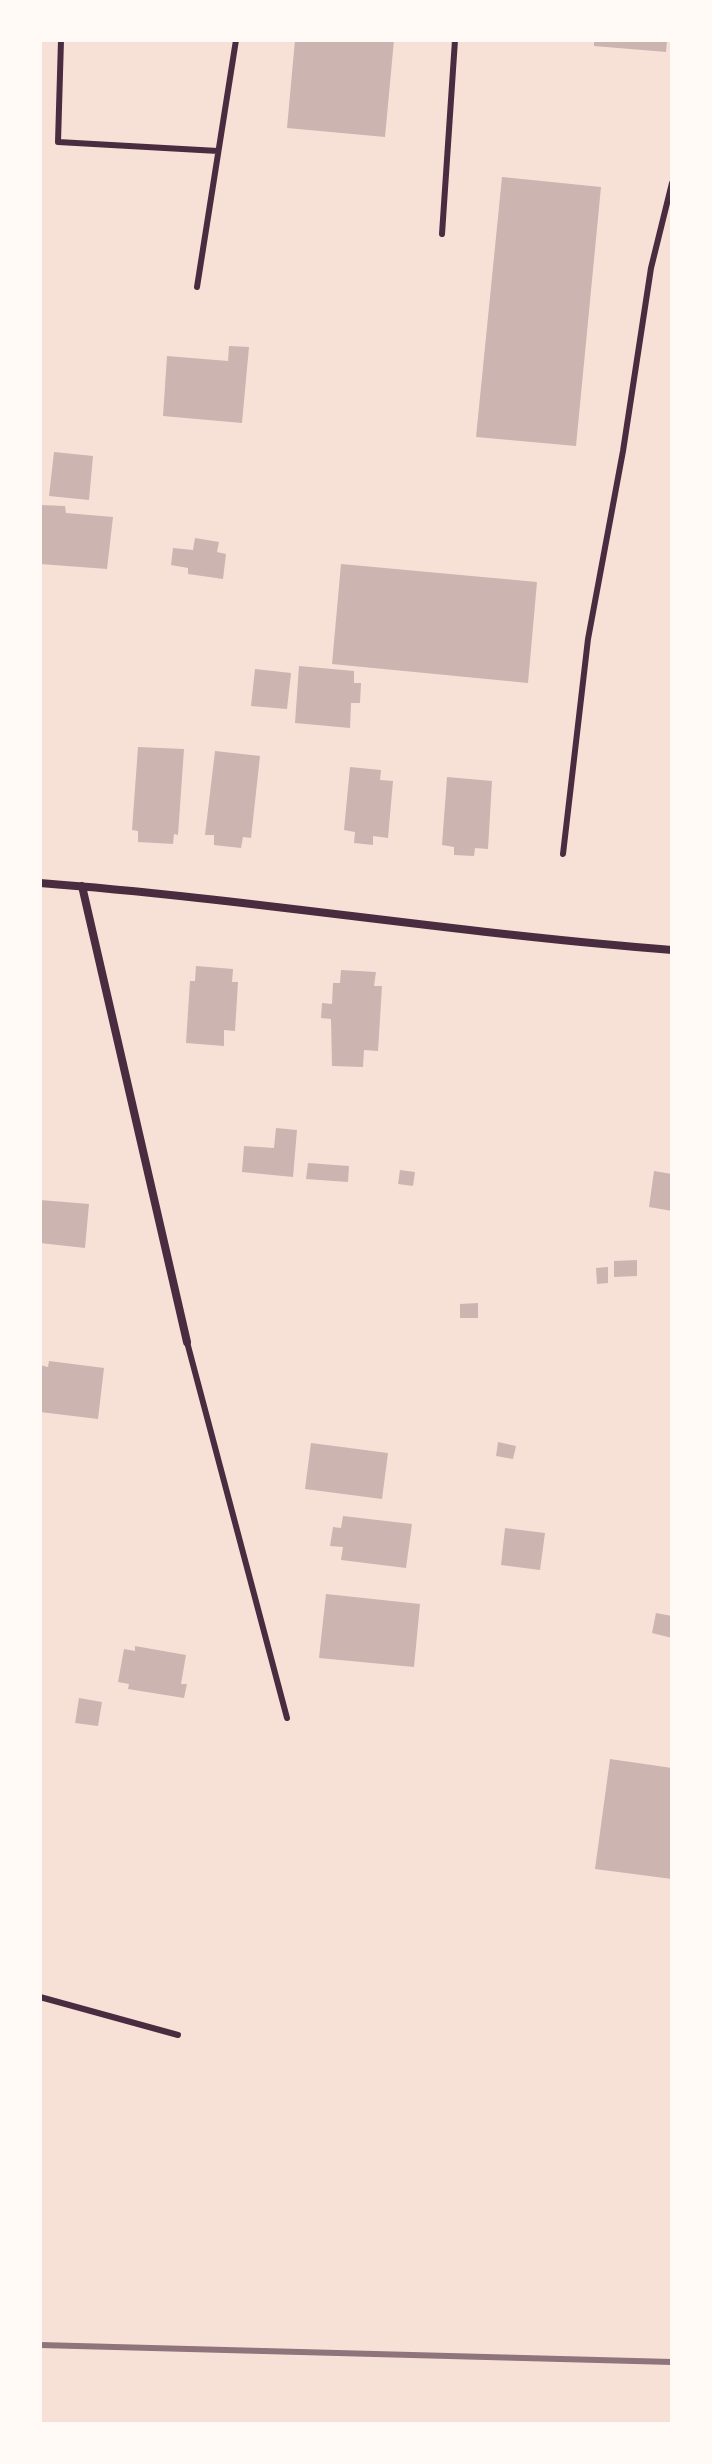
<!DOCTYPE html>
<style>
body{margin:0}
#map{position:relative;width:712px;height:2464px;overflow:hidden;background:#f7e1d7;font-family:"Roboto Serif",serif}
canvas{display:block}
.frame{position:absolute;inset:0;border:42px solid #fffaf5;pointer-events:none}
</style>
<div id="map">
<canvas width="712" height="2464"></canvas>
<div class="frame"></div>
</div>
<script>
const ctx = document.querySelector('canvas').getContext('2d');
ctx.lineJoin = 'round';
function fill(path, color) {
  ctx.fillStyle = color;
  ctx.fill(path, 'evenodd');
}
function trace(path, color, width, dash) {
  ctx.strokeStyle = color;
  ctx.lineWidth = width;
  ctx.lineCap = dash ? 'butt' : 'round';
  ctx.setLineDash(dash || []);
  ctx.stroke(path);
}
const building = new Path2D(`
 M295 40H394L385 137 287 128Z
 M594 40H667L666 52 594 46Z
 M502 177 601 187 576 446 476 437Z
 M229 346 249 347 242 423 163 416 167 356 228 361Z
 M54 452 93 456 89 500 49 496Z
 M40 505 65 506 66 513 113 517 107 569 40 564Z
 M195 538 219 542 217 552 226 554 223 579 188 574V568L171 565 173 548 193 550Z
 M341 564 537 582 528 683 332 664Z
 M299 666 354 671V683H361L360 703H351L350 728 295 723Z
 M255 669 291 673 287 709 251 706Z
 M138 747 184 749 178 835 174 834 173 844 138 842V831L132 830Z
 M215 751 260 756 251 838 243 837 241 848 214 845V835H205Z
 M350 767 381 770 380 780 393 781 388 838 373 836V845L354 843 355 832 344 830Z
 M447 777 492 781 488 849 475 848 474 856 454 855V847L442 845Z
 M196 966 233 969 232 982H238L235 1031 224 1030V1046L186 1043 190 981H195Z
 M341 970 376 972 374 986H382L378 1051 364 1050 363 1067 332 1066 331 1019 321 1018 322 1003 332 1004 333 983H340Z
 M276 1128 297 1130 293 1177 242 1172 244 1146 274 1148Z
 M308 1163 349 1166 348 1182 306 1179Z
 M400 1170 415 1172 413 1186 398 1184Z
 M654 1171 672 1174V1211L649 1207Z
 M40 1200 89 1204 85 1248 40 1243Z
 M637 1260V1276L614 1277V1261Z
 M608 1267V1283L597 1284 596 1268Z
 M478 1303V1318H460V1304Z
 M49 1361 104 1368 98 1419 40 1412V1365L48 1367Z
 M498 1442 516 1446 513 1459 496 1456Z
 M311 1443 388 1453 382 1499 305 1489Z
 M343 1516 412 1524 406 1568 341 1560 343 1547 330 1546 333 1527 341 1528Z
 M505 1528 545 1533 540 1570 501 1565Z
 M326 1594 420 1604 414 1667 319 1658Z
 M656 1613 672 1616V1638L652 1633Z
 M135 1646 186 1655 181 1684H187L184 1698 128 1689 129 1684 118 1682 124 1649 135 1651Z
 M79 1698 102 1702 98 1726 75 1723Z
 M610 1759 672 1768V1879L595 1869Z`);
const service = new Path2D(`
 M61 40 58 142 218 151
 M442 234 455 40
 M197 287 236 40
 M563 854 588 639 623 451 651 268 672 183
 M187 1342 287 1718
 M40 1997 178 2035`);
const minor = new Path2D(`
 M40 883C251 899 461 934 672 950
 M82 886 187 1342`);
const rail = new Path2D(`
 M40 2345 672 2362`);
fill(building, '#ccb4b1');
trace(service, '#4a2c40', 6);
trace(minor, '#4a2c40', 8);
trace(rail, '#8f747c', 6);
</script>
